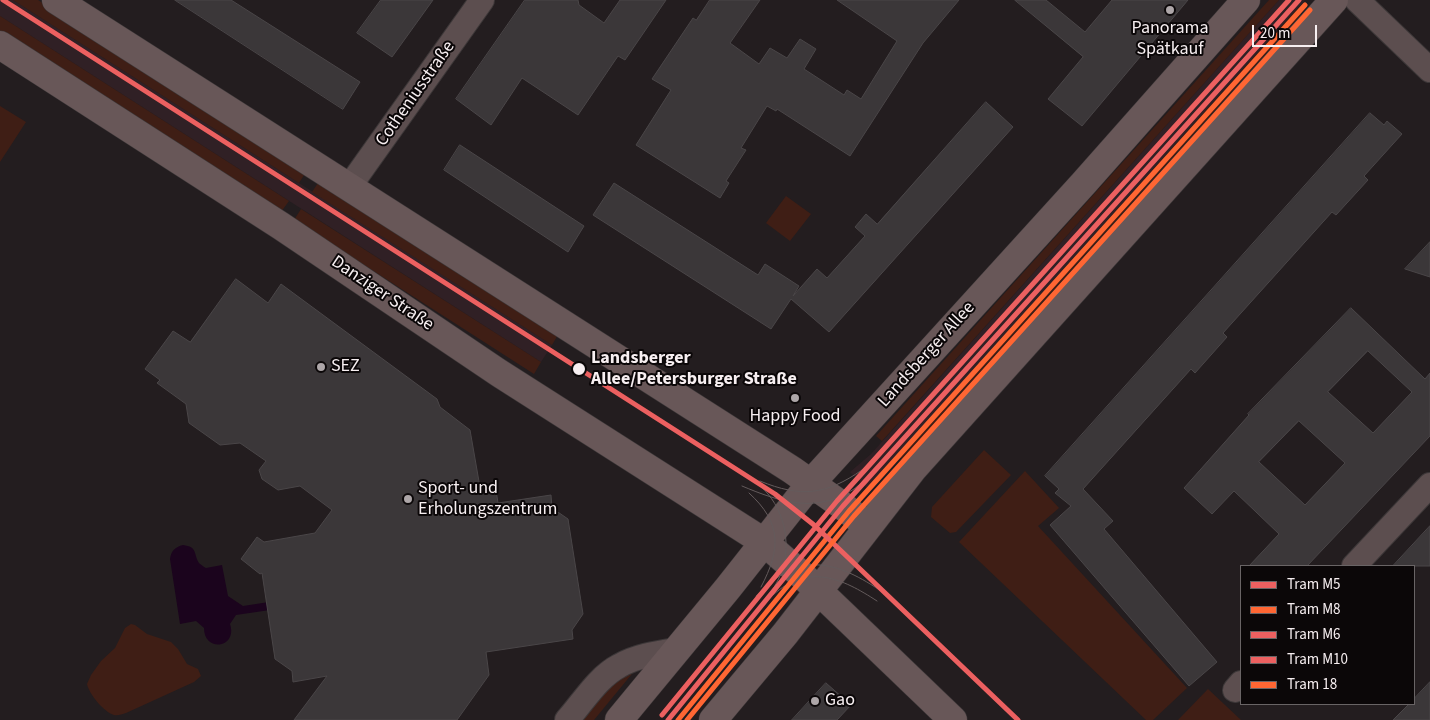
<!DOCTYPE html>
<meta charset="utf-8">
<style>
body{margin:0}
#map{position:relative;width:1430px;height:720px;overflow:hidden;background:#231d1f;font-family:"Source Sans 3",sans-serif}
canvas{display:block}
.legend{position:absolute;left:1240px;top:565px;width:175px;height:140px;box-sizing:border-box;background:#0b0708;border:1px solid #696465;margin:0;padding:6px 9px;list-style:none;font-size:15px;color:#f7eff1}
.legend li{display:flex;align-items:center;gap:10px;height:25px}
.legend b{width:25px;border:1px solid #696465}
.scale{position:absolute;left:1252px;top:25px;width:65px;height:22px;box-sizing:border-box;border:2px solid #f7eff1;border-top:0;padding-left:6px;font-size:15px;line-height:18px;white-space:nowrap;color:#f7eff1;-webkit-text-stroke:4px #0b0708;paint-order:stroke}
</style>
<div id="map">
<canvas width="1430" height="720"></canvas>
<ul class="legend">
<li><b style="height:6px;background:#ec6060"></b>Tram M5</li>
<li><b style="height:6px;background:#f63"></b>Tram M8</li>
<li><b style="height:6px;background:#ec6060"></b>Tram M6</li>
<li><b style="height:6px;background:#ec6060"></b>Tram M10</li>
<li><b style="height:6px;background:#f63"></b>Tram 18</li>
</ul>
<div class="scale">20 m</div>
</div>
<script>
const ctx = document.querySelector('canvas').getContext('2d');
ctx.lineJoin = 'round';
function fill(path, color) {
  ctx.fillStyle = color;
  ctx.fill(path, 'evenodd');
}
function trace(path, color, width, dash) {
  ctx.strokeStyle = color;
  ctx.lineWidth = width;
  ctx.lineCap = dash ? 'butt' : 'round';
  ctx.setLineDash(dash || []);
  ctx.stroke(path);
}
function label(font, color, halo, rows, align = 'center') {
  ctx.font = font + ' "Source Sans 3",sans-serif';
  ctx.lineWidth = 4;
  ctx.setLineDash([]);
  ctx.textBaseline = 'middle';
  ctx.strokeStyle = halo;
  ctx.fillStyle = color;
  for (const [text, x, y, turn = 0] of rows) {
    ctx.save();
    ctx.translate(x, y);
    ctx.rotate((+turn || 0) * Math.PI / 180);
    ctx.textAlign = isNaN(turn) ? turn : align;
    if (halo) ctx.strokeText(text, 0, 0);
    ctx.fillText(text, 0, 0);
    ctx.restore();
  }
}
const built = new Path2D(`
 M0 0H13L552 345 541 362 0 16Z
 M1279 0H1305L867 488 850 472 871 454Z`);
const green = new Path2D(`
 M13 0H38L306 172 299 183Z
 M1269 0H1279L882 441 876 436Z
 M1296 10 1302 15 902 459 897 455Z
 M0 16 289 201 281 212 0 33Z
 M0 106 26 122 0 162Z
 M320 180 559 333 552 345 312 192Z
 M786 196 811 214 790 241 766 223Z
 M301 209 541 362 534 374 294 220Z
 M984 450 1011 475 956 532 950 533 931 517 932 507Z
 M1025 471 1059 508 1038 526 1187 688 1153 720H1146L959 542Z
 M131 624 135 625 147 634 171 642 178 649 187 664 198 669 201 676 194 682 126 713C122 714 118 716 114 715 104 712 89 694 87 684L91 675 101 661 115 648 125 628Z
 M636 669 594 720H579L610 683Z
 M1208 689 1241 720H1178Z`);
const water = new Path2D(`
 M183 545C198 547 193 553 199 563 200 564 204 567 206 568L222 565 228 596 243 606 269 602 270 610 236 615 230 624C238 648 204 653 204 628L196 621 180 624 170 559C171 551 175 547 183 545Z`);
const building = new Path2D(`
 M175 0H231L360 82 343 109Z
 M381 0H433L392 57 357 33Z
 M525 0H578L579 5 604 23 620 0H666L625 60 618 56 578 115 522 78 491 125 456 99Z
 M710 0H760L730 43 759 64 770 48 787 58 800 39 816 49 804 69 844 95 847 90 861 99 897 41 837 0H959L923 43 850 156 777 109 776 111 767 106 741 148 746 150 726 181 729 183 720 198 636 145 671 90 652 79 693 18 696 20Z
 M1015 0H1046L1085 32 1112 0H1188L1082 126 1048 99 1083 57Z
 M986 102 1013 127 829 332 791 299 771 329 593 215 614 183 758 275 765 264 799 286 793 296 817 269 827 278 865 236 855 227 866 214 877 224Z
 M1370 113 1384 125 1387 121 1402 134 1364 176 1368 180 1336 215 1332 212 1223 333 1227 337 1195 373 1191 369 1083 489 1113 521 1104 529 1217 662 1189 686 1050 525 1071 506 1055 493 1059 489 1045 476Z
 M460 145 584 226 568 252 444 170Z
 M1430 242V277L1405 269Z
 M236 279 268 303 281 284 437 399 440 407 470 430 481 493 496 490 498 503 551 495 552 508 568 519 583 614 572 630 573 639 486 652 489 675 457 720H294L327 676 293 682 292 671 275 659 262 573 260 574 241 559 257 537 264 542 315 533 332 510 300 486 278 490 262 479 259 470 266 461 240 443 220 445 189 423 186 404 157 383 160 380 145 369 173 331 190 342Z
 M1351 308 1425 379 1430 373V436L1307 566H1249L1279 534 1234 491 1212 514 1184 488 1249 415 1248 414ZM1368 351 1412 392 1373 433 1328 392ZM1299 421 1345 463 1305 505 1259 462Z
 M1430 526V566H1393Z
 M1430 682V720H1393L1409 704H1414V699Z
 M826 683 851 705 837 720H792Z`);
const minor = new Path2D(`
 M1357 0 1430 70
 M349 187 482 0
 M1354 566 1430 485
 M1235 690 1241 683
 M567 720C583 702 598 677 619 666 636 656 657 653 676 650`);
const major = new Path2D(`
 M56 0 792 470 843 506 868 527
 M0 45 281 226 499 373 764 542 804 577 953 720
 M619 720 728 588 811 483 1083 184 1246 0
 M713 720 785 634 913 469 1334 0`);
const tram = new Path2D(`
 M751 478C757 483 763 488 768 494 788 518 792 555 777 582 773 590 767 598 762 605
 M760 481C801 498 826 495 862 470
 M742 486C780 502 816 514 854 489 864 482 872 473 880 465
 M749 493C782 523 781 549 761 587
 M773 595C808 563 842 578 877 601
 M756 596C799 550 836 560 884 593`);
const tram1 = new Path2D(`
 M668 720 843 506 1299 0`);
const tram2 = new Path2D(`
 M678 720 849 511 1305 5`);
const tram3 = new Path2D(`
 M662 715 837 501 1289 0`);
const tram4 = new Path2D(`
 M3 0 775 494 814 525 1018 720`);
const tram5 = new Path2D(`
 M687 720 854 516 1310 10`);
const markers = [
 [1170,10,5,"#ada6a8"],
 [321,367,5,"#ada6a8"],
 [579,369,7,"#f7eff1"],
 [795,398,5,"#ada6a8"],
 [408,499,5,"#ada6a8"],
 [815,701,5,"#ada6a8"]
];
const poiNames = [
 ["Panorama",1170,29,"center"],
 ["Spätkauf",1170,50,"center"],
 ["SEZ",331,367],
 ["Happy Food",795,417,"center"],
 ["Sport- und",418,489],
 ["Erholungszentrum",418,510],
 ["Gao",825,701]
];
const streetNames = [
 ["Cotheniusstraße",416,94,-55],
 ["Danziger Straße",382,294,34],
 ["Landsberger Allee",927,355,-48]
];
const stopNames = [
 ["Landsberger",591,359],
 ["Allee/Petersburger Straße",591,380]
];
fill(built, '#302025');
fill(green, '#3f1e15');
fill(water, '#1b041d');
fill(building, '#3b3739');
trace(building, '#4a4648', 1);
trace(minor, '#3c3738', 26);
trace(major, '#3c3738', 29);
trace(minor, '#5c4e4f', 24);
trace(major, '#685758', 28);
trace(tram, '#645b5c', 1);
trace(tram1, '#ec6060', 5);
trace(tram2, '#f63', 5);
trace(tram3, '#ec6060', 5);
trace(tram4, '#ec6060', 5);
trace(tram5, '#f63', 5);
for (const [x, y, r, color] of markers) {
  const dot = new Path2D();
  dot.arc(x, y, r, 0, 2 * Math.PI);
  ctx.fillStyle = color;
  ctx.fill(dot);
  trace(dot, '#0b0708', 2);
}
label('18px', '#f7eff1', '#0b0708', poiNames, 'left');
label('18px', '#f7eff1', '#0b0708', streetNames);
label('bold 18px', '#f7eff1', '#0b0708', stopNames, 'left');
</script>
